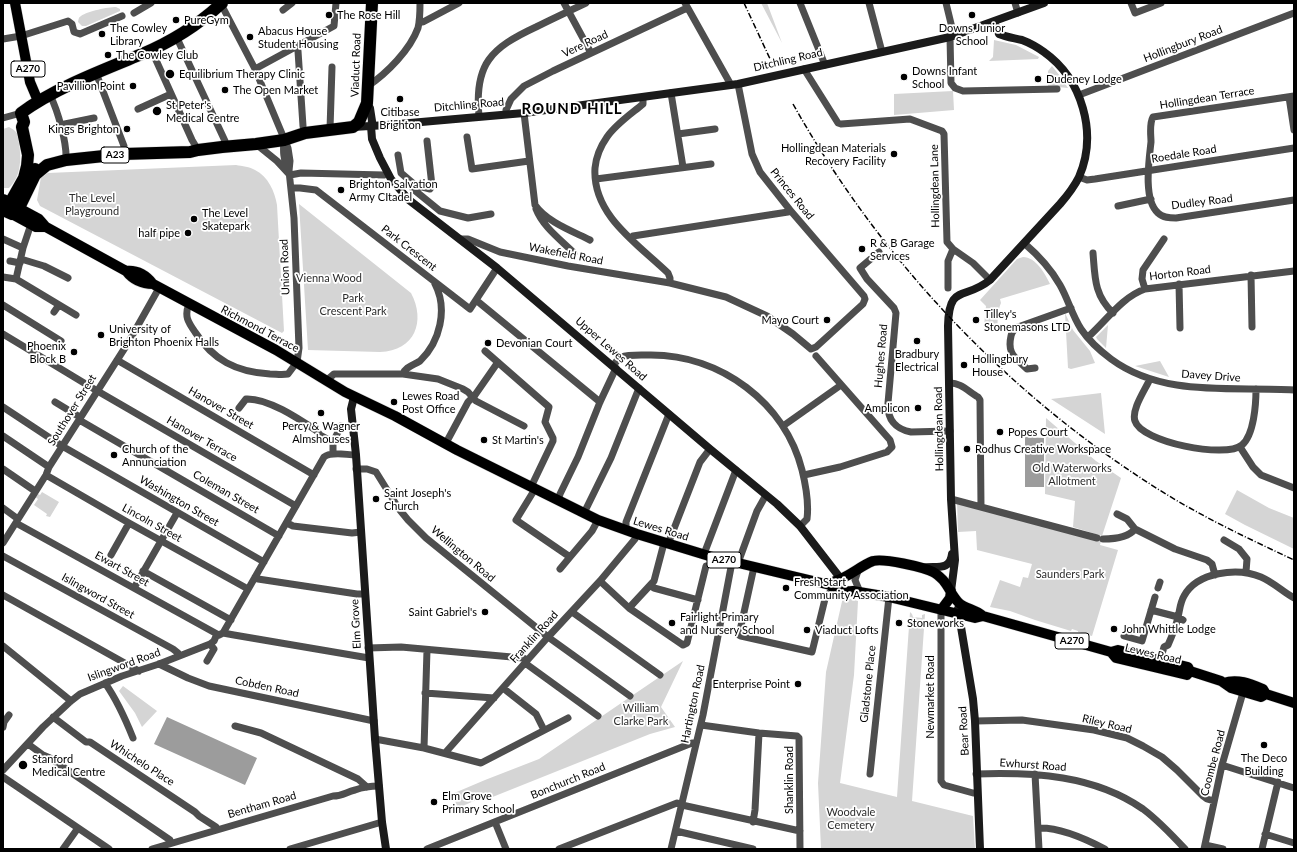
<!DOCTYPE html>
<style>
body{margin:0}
#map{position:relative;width:1297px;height:852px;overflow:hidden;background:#fff;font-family:Lato,sans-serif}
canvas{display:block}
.frame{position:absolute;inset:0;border:4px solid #000;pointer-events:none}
</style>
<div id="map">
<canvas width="1297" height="852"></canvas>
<div class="frame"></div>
</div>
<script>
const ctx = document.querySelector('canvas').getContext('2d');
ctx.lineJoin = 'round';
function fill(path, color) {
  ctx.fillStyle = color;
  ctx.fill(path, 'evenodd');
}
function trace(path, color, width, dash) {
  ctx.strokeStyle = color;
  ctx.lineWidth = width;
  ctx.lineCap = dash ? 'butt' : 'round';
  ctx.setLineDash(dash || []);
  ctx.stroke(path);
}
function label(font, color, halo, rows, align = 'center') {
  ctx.font = font + ' Lato,sans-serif';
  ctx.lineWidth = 3.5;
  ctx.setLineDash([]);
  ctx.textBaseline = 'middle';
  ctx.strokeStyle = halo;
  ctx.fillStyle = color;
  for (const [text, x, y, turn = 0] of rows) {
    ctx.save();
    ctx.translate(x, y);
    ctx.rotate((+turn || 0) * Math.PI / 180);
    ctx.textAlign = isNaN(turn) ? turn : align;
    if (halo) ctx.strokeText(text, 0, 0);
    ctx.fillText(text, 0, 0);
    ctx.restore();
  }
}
const green = new Path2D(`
 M761 3H767L782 43Z
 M116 7 120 9V11L86 26H82L78 22C79 19 78 18 81 16 88 11 108 7 116 7Z
 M994 40 1016 45 1039 57 1038 59 989 61 993 57Z
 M1052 66 1060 76 1068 88 1048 86V71Z
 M953 91 954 110 894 115V94Z
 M9 127 14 130 17 133C21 150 24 174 9 188H3V129Z
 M236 165C242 166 250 167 255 170 268 176 275 192 277 205L284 331 282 333 40 206 37 200 41 177 48 173Z
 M299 204 411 293C426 321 415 351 380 352L308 350Z
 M1023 257C1036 257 1045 274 1050 284L1000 299 1001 303C997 311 998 323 997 332L989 331 984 326 986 306 980 300 1017 259Z
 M1065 313 1073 330 1090 351 1095 363 1071 369 1068 368Z
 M1108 325 1106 348 1097 339 1096 337Z
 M1160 361 1169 377 1135 366Z
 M1101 393 1105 434 1051 399Z
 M1046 418 1096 461 1121 478 1102 536 1073 527 1075 501 1045 494Z
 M1237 490 1269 508 1294 518V549L1245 525 1225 514Z
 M42 492 59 502 50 517 46 516 47 514 34 505 38 499 35 497 38 494 40 495Z
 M957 502 1101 541 1100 545 1118 550 1092 636 1078 632V631L1072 629 1071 631 1035 620 1010 611 990 607 1000 580 1020 587 1023 577 1028 578 1032 564 977 550 976 531 958 532Z
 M843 597 858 601 854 675 840 783 897 797 910 612 912 614 913 617 922 618V615L925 614 912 801 973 816 975 849H821L818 783 826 672Z
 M683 661 661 707 675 727 650 734 485 800 483 797 458 808 452 794 485 780 539 759Z
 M123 686 157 711 142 727 135 713 119 691Z`);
const water = new Path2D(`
 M1025 437 1044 438V487H1025Z
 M167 717 257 758 245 785 154 744Z`);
const street = new Path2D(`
 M564 3 591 53
 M685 3 731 85
 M800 3 825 65
 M869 3 882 52
 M946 3 954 36
 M1015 3 1018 13
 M1131 3 1135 13 1161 3
 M283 10 292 3
 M134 13 151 3
 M419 22H423L459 3
 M176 36 225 141V146
 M950 37 951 83 955 88 963 91 1057 89
 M3 39 21 36 68 21 72 24 74 32 80 34 122 16
 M296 47 298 51 303 126
 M151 49 192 140 198 150
 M255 69 334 26 336 3
 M804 69 838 123 841 124 910 119 942 131 944 134 947 242 953 249 948 261V288
 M96 73 124 146 123 154
 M368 86C387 73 410 50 418 28 420 20 420 11 420 3
 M671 93 683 167
 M50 95C58 111 67 143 66 160
 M1079 95 1294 13
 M1294 96 1153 117C1149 124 1151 135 1151 142 1149 160 1143 200 1158 213 1163 218 1170 218 1176 218L1294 200
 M643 97V104C631 114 616 124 607 137 600 147 596 157 595 168 592 215 638 244 668 273L670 278V283
 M1289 97 1294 130
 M138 109 171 94
 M524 113 535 205C547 222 572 231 590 240
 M506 114V110L511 99 524 86 553 71 687 8
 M479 116C474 64 491 48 536 27 552 19 569 11 586 3
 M3 118 21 113
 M60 125 94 118
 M330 129 332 67
 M678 134 715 129
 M467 137 472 169 529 161
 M284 140C283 151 283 160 289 170
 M256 144 277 161 290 175
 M398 155 401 173 415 185 430 189 432 186 427 141
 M290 175 301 173 384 175 387 173
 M1079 177 1087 180 1095 179 1294 148
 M596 179 711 164
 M415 185 413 189 440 211 468 218 491 214
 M292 188H300L316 190 470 309 497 268
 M1118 206 1151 199
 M536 209C543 227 561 240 574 253
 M631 238 633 236 788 212 790 210
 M3 239 23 248
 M460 239H468L500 252 568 266 670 283 726 297 767 316 793 334 811 349 816 347 863 304 865 299 864 296 790 210 760 172 752 154 738 84
 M1024 243C1038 255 1051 269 1060 285 1068 299 1072 315 1081 329 1089 341 1099 350 1111 359 1164 398 1232 386 1294 390
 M953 249 973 263 990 280
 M879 252 860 268 867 279 894 308 896 313 888 403C887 419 895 429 911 432L950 431
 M1093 253C1095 277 1094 295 1113 313
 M21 259 44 266 68 278
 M10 261 20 263
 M1251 275 1252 327
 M3 277 16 279 76 315
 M16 279 23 248 31 224
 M1179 284 1180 328
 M1145 289 1142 279 1143 270 1164 239
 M476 300 600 402
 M189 304C184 316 188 322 195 332 213 360 236 372 270 374 276 374 282 375 288 374L297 362 299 348 294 218 289 171 290 161 288 148 255 69 221 4
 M3 305 61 341
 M54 312 59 305
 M3 334 94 389 296 506
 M1088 337C1106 321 1122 297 1145 289L1294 271
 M485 351 549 407 545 422 553 438V441L531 487
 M117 360 314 475
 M613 366C615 363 618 359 621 357 629 354 643 355 651 355 721 355 785 403 802 470 806 486 809 503 807 519L800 526
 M1035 368 1027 369C1015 357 1007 354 1011 336 1012 331 1014 329 1018 327L1071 308
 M403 374C405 367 414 365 420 361 440 342 448 309 435 284
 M1150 379C1145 390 1131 410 1135 421 1141 442 1226 459 1242 445 1254 435 1256 404 1256 389
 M326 381 334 374H403L438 379 463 389 468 392 476 401 524 426
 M949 383C960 382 969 392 978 397L980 400 981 507
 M55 402 78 416 81 421 279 536
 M3 407 62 446 264 562
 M239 408 246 399C268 398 299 419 317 431L320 435 333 442
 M783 426 841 385
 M3 436 49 467
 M446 443 468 402 475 395 498 362
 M1240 447 1253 467 1261 475 1294 488
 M333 454V442L341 426
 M3 469 35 491
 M356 469H367L376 472 399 509 408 520 426 538 548 637 630 696
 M46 475 129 523 248 589
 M804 475 840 467 887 452 892 447 890 440 816 356
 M535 489 516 520 570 557 592 531 598 520
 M951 499 1097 538
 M558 501 560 494 578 457 600 402 616 368
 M3 508 18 519
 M584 513 611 458 639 388
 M1117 514 1127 519 1135 529
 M16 523 217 634
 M287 523 293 526 352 533 361 532
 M626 531V522L669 414
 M1103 539C1114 539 1128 538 1135 529L1175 549 1207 560 1212 564 1215 575
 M1224 540 1239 549 1247 559 1246 572
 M3 543 46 475 49 467 128 343 159 288
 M668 544 700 462 710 449
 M704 554 736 470
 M111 555 129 523
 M3 556 173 649 178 653 179 656
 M738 563 757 511 766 495
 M754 567 739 635 741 636 812 652 825 599 830 592 835 589
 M859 568 855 580 860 592
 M560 569 570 557
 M143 571 231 620
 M255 577 258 579 357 594H365
 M600 581 629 608 683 645 687 643 706 566
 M651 586 654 588 698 600
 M134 588 177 513
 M1158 588 1160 582
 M3 595 139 671
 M629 608 654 581 664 543
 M941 610V781L944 785 973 793H977
 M1151 610 1178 617 1183 620
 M572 612 660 675
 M223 633 324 457C332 451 346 455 356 455
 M219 635 223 633 234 635 369 658
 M1124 636 1142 641 1155 597
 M3 646 71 701
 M368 648 401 647 523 658 527 660
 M1164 657 1162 654 1164 647 1168 645C1172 636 1176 626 1178 617 1180 609 1180 603 1184 596 1197 572 1237 567 1261 577 1273 582 1283 592 1294 598
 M207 661 214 649 210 644
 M525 663 598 716
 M159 664 188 678 209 686 374 721
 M105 683C117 700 125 718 133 738
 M503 688 536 714 544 730
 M425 693 494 698
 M53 717 86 742H90L195 812 199 816 216 827 217 830
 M975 721 1022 720 1094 730 1127 738 1143 746 1162 757 1177 770 1203 796 1207 799 1214 801
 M701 725 759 733 797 736 799 738 800 849
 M235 726 261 733 358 779 367 787
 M3 727 4 722 9 715
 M375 739 424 748 481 763 568 718
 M28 744 43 755 50 758 170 840 171 843
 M424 748 427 650
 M445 753 548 637 600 581 635 539 637 534
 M1222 765 1294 788
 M3 770 43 727 71 701 80 694 122 676 159 664 210 644 214 641 217 634
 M870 774 889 597
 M976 774C1034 772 1094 775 1143 809 1159 821 1172 835 1185 849
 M1035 774 1039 849
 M3 777 109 849
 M495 822 506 849
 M753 822 755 810 759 733
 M1038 828C1060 827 1086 839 1105 849
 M676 831 753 849
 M1265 834 1294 843
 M1205 845 1223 849
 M63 849 78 828
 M152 849 333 796C343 796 346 792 355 790 363 787 371 786 379 786
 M290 849 382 822
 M427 849 692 743H696
 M559 849 677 803 682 805 800 831
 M671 849 703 715 732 562
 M1204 849 1222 765 1244 689
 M1262 849 1278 782`);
const secondary = new Path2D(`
 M367 103 370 108 372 121 371 126 372 139 380 158 391 179 409 200 497 268 710 449 777 504 800 526 841 579
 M353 127 387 125 524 113 738 84 950 37 1044 3
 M354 397 351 409 356 455 375 739 382 822 386 849
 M922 568C935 565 950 572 952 554
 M951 591 955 560 951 499 948 326C949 283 964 301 990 280L1060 204C1067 196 1074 187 1079 177 1098 133 1082 79 1044 52 1037 47 1030 43 1022 40 1014 38 1006 37 999 34L994 22
 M958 609 973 699 975 721 980 849`);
const primary = new Path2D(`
 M15 3 30 82 38 101
 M13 205 39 219 46 227 126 271C133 280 142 284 153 284L276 350 345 392 395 416 457 450 598 520 637 534 709 556 830 585C836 591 845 592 853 591L889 597 975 618 983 616
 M12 214 36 227H46
 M126 271C137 270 146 275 153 284
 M830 585 835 581C849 577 860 566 873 561 884 558 923 567 933 572 937 574 940 577 943 580 949 587 952 596 959 603 966 609 975 609 983 616L1111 652 1116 658 1187 675 1190 671
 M941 610 950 598 951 591
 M1111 652 1118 650 1188 667 1190 671 1221 681 1231 688 1261 697 1266 694
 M1224 683C1237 678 1251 684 1263 689L1266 694 1294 703`);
const highway = new Path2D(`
 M35 175 47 165 66 160 123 154 190 152 198 150 222 147 256 144 284 140 305 133 353 127 359 122 367 103 372 3
 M3 200 10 203 24 178 27 166 28 155 22 127 24 122 21 113C55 88 103 70 142 54 171 42 199 24 222 3
 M3 210 12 214 19 208 35 175V169`);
const rail = new Path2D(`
 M744 3 771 61
 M793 104C879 257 1002 389 1150 484 1196 514 1245 537 1294 560`);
const markers = [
 [329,15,4,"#000"],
 [972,15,4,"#000"],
 [176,20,4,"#000"],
 [102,34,4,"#000"],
 [250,37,4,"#000"],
 [108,55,4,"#000"],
 [170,74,5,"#000"],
 [904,77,4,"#000"],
 [1038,79,4,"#000"],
 [133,86,4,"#000"],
 [225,90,4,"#000"],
 [400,99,4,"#000"],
 [157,111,5,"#000"],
 [127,129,4,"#000"],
 [894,154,4,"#000"],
 [341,190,4,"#000"],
 [194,219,4,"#000"],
 [188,233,4,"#000"],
 [862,249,4,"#000"],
 [827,320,4,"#000"],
 [976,320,4,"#000"],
 [101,335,4,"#000"],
 [917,341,4,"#000"],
 [488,343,4,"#000"],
 [74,352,4,"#000"],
 [964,365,4,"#000"],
 [394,402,4,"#000"],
 [918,408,4,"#000"],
 [321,413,4,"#000"],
 [1000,432,4,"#000"],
 [484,440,4,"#000"],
 [967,449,4,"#000"],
 [114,455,4,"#000"],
 [376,499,4,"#000"],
 [786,588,4,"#000"],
 [485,612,4,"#000"],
 [672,623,4,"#000"],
 [899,623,4,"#000"],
 [1114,629,4,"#000"],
 [807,630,4,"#000"],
 [798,684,4,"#000"],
 [1264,745,4,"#000"],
 [23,765,5,"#000"],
 [434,802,4,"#000"]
];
const shields = [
 [28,69,34],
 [115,155,28],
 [724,560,34],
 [1072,641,34]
];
const shieldNames = [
 ["A270",28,69],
 ["A23",115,155],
 ["A270",724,560],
 ["A270",1072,641]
];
const poiNames = [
 ["The Rose Hill",337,15],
 ["PureGym",184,20],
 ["The Cowley",110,28],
 ["Library",110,41],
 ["Downs Junior",972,28,"center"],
 ["School",972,41,"center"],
 ["Abacus House",258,31],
 ["Student Housing",258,44],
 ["The Cowley Club",116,55],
 ["Downs Infant",912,71],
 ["School",912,84],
 ["Equilibrium Therapy Clinic",179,74],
 ["Dudeney Lodge",1046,79],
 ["Pavillion Point",125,86,"right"],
 ["The Open Market",233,90],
 ["St Peter's",166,105],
 ["Medical Centre",166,118],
 ["Citibase",400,112,"center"],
 ["Brighton",400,125,"center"],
 ["Kings Brighton",119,129,"right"],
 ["Hollingdean Materials",886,148,"right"],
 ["Recovery Facility",886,161,"right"],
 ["Brighton Salvation",349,184],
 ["Army CItadel",349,197],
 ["The Level",202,213],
 ["Skatepark",202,226],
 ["half pipe",180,233,"right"],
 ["R & B Garage",870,243],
 ["Services",870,256],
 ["Tilley's",984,314],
 ["Stonemasons LTD",984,327],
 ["Mayo Court",819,320,"right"],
 ["University of",109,329],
 ["Brighton Phoenix Halls",109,342],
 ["Devonian Court",496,343],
 ["Phoenix",66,346,"right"],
 ["Block B",66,359,"right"],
 ["Bradbury",917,354,"center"],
 ["Electrical",917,367,"center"],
 ["Hollingbury",972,359],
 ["House",972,372],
 ["Lewes Road",402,396],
 ["Post Office",402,409],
 ["Amplicon",910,408,"right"],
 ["Percy & Wagner",321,426,"center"],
 ["Almshouses",321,439,"center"],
 ["Popes Court",1008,432],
 ["St Martin's",492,440],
 ["Church of the",122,449],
 ["Annunciation",122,462],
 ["Rodhus Creative Workspace",975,449],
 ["Saint Joseph's",384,493],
 ["Church",384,506],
 ["Fresh Start",794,582],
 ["Community Association",794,595],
 ["Saint Gabriel's",477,612,"right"],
 ["Fairlight Primary",680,617],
 ["and Nursery School",680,630],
 ["Stoneworks",907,623],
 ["John Whittle Lodge",1122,629],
 ["Viaduct Lofts",815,630],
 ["Enterprise Point",790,684,"right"],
 ["The Deco",1264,758,"center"],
 ["Building",1264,771,"center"],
 ["Stanford",32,759],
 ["Medical Centre",32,772],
 ["Elm Grove",442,796],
 ["Primary School",442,809]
];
const streetNames = [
 ["Vere Road",585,44,-25],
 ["Hollingbury Road",1183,44,-21],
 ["Ditchling Road",788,60,-13],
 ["Viaduct Road",356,65,-88],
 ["Hollingdean Terrace",1207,98,-9],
 ["Ditchling Road",469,105,-5],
 ["Roedale Road",1184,154,-9],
 ["Hollingdean Lane",935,186,-91],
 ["Princes Road",792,194,51],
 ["Dudley Road",1202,202,-7],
 ["Park Crescent",409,248,38],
 ["Wakefield Road",566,254,11],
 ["Union Road",285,267,-92],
 ["Horton Road",1180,273,-7],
 ["Richmond Terrace",260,329,28],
 ["Upper Lewes Road",611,349,41],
 ["Hughes Road",881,356,-85],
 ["Davey Drive",1211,376,4],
 ["Hanover Street",221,408,30],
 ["Southover Street",72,410,-58],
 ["Hollingdean Road",939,429,-91],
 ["Hanover Terrace",202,439,30],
 ["Coleman Street",226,492,30],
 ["Washington Street",179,501,30],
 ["Lincoln Street",152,523,29],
 ["Lewes Road",661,529,17],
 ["Wellington Road",463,554,40],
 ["Ewart Street",122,569,29],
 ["Islingword Street",98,596,29],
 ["Elm Grove",356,624,-93],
 ["Franklin Road",534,637,-48],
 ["Lewes Road",1153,654,13],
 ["Islingword Road",124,665,-20],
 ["Gladstone Place",868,684,-84],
 ["Cobden Road",267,687,12],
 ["Newmarket Road",930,697,-90],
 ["Hartington Road",693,704,-78],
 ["Riley Road",1107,724,13],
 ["Bear Road",964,731,-93],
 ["Whichelo Place",142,763,33],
 ["Coombe Road",1213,763,-75],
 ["Ewhurst Road",1033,765,4],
 ["Shanklin Road",789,780,-90],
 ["Bonchurch Road",568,781,-22],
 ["Bentham Road",262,805,-16]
];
const parkNames = [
 ["The Level",92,198],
 ["Playground",92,211],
 ["Vienna Wood",329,278],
 ["Park",353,298],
 ["Crescent Park",353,311],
 ["Old Waterworks",1072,468],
 ["Allotment",1072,481],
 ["Saunders Park",1070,574],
 ["William",641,708],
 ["Clarke Park",641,721],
 ["Woodvale",851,812],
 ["Cemetery",851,825]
];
const districtNames = [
 ["ROUND HILL",572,109]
];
fill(green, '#d5d5d5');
fill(water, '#9c9c9c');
trace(primary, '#dbdbdb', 11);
trace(highway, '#dbdbdb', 13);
trace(street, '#4e4e4e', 7);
trace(secondary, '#1b1b1b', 8);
trace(primary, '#000', 10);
trace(highway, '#000', 12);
trace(rail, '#000', 1.5, [6, 2, 1, 2]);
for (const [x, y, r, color] of markers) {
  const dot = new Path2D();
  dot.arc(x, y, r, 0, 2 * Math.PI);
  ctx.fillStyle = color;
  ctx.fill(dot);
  trace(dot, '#fff', 1.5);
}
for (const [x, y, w] of shields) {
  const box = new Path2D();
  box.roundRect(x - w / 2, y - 8, w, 16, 3);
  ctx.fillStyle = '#fff';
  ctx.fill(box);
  trace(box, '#000', 1);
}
label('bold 10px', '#000', null, shieldNames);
label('11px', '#000', '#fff', poiNames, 'left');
label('11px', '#000', '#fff', streetNames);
label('11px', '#2c2c2c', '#fff', parkNames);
ctx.letterSpacing = '1px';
label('bold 15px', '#000', '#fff', districtNames);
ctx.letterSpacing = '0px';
</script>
